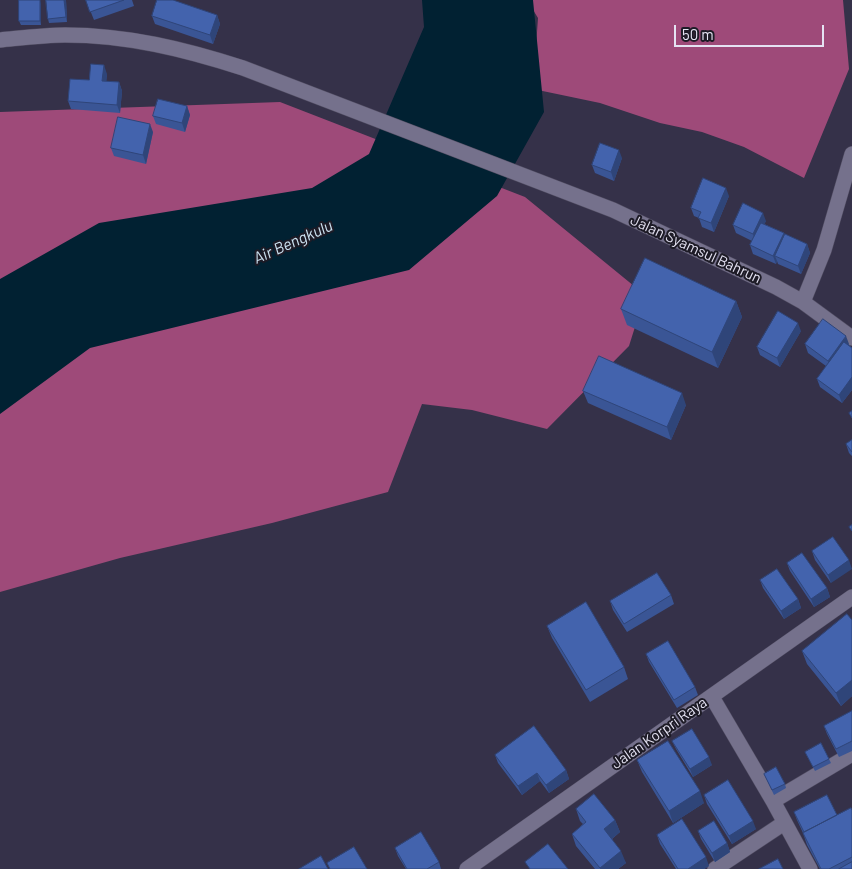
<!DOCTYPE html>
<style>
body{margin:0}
#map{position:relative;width:852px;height:869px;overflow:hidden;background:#353149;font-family:Barlow,sans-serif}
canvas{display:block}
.scale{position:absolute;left:674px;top:25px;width:150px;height:22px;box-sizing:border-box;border:2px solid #e5e3f3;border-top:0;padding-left:6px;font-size:15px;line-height:18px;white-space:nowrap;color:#e5e3f3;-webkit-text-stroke:4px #1d1b26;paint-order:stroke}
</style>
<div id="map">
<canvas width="852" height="869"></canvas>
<div class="scale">50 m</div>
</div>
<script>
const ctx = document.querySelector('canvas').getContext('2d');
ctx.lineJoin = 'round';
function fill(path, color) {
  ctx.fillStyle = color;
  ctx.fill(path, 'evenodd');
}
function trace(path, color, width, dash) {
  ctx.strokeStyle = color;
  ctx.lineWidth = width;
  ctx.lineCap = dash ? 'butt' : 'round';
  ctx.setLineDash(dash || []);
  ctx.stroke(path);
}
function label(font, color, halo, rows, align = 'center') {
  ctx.font = font + ' Barlow,sans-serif';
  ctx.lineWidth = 4;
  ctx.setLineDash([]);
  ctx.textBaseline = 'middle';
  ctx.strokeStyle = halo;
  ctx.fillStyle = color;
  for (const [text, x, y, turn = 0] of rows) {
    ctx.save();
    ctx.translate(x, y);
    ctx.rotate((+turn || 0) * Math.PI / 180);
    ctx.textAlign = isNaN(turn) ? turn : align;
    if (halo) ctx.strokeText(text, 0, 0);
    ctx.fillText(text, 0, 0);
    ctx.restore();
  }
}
const forest = new Path2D(`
 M527 0H843L849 69 804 178 744 147 702 132 660 123 600 103 533 89 538 18Z
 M280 102 525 197 645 295 629 346 547 429 472 410 422 404 388 492 272 523 120 558 0 592V112Z`);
const water = new Path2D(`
 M422 0H533L544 112 497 196 409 270 90 348 0 414V279L99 223 312 188 369 154 424 27Z`);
const street = new Path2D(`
 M0 40C21 38 44 35 65 35 127 35 184 49 243 68L613 210 776 287 803 302 852 338
 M803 302 824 250 852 154
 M712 697 773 801 810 869
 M773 801 852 754
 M467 869 852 597
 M715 869 784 823`);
const wall = new Path2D(`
 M66 0 67 22 49 23 48 19Z
 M86 0H132L134 6 94 20Z
 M41 4V25H21L19 21Z
 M217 15 220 24 213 44 155 24 152 16Z
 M107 74 106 81 119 82 122 91 120 113 71 109 68 101Z
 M187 106 190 115 185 132 156 124 153 116Z
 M153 132 146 164 114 156 111 148Z
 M622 158 614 181 595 173 592 165Z
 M729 196 714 232 702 227 699 218 694 216 691 208Z
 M766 221 764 224 784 233 785 236 807 244 810 253 801 274 778 264 777 261 776 264 753 254 750 245 752 241 736 233 733 225Z
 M736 301 742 317 718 368 627 325 621 309Z
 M801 331 780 367 760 355 757 347Z
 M805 344H849V345L852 348V390L842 403 820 387 817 379 826 366 808 353Z
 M583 391 686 405 671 440 588 403Z
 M852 440V456L849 453 846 444Z
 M833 537 831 583 815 560 812 551Z
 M787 563 827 588 830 597 814 607 790 571Z
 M760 580 798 599 801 608 784 619 763 588Z
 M671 595 674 604 627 632 613 610 610 601Z
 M852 620V696L841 706 807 664 802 651Z
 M547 626 624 667 628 679 590 702 552 638Z
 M646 654 695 687 698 695 677 708 649 662Z
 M852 711V751L839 757 827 734 824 726Z
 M672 741 712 765 693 777 676 749Z
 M805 752 829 759 831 763 815 771Z
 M495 755 566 770 569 779 549 793 540 781 522 795 498 763Z
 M637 760 704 803 673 823 642 772Z
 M764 774 785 784 786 788 774 795Z
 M704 795 756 829 732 844 707 804Z
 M576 809 615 820 620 832 612 839 626 863 618 869H595L576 846 572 834 583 824 580 821Z
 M852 810V869H820L807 845 803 833 797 820 794 812 837 815Z
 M698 831 727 843 730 852 715 862 701 839Z
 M657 835 709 866 704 869H676L660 844Z
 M395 848 439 862 441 869H406L398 856Z`);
const shadedWall = new Path2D(`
 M40 0 41 4V25L40 21Z
 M64 0H66L67 22 66 17Z
 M217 15 220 24 213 44 210 35Z
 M104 65 107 74 106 89 102 81Z
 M119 82 122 91 120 113 117 105Z
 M187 106 190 115 185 132 182 123Z
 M150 124 153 132 146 164 143 155Z
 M619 150 622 158 614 181 611 172Z
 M726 188 729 196 714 232 711 223Z
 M763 213 766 221 756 243 753 234Z
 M784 233 787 241 775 256 777 261 776 264 773 256Z
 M807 244 810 253 801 274 798 266Z
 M736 301 742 317 718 368 712 352Z
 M798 323 801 331 780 367 777 358Z
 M846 336 849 344 831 369 828 361Z
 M852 377V390L842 403 839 395Z
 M682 393 686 405 671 440 667 427Z
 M849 560 852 569 831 583 828 575Z
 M827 588 830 597 814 607 811 599Z
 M798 599 801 608 784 619 781 611Z
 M852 680V696L841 706 836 693Z
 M709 757 712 765 693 777 690 769Z
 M566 770 569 779 549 793 546 785Z
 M537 773 540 781 522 795 518 786Z
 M700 791 704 803 673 823 669 811Z
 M615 820 620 832 608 842 604 829Z
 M753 821 756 829 732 844 729 836Z
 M727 843 730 852 715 862 712 853Z
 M621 851 626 863 618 869H600V868Z
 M706 857 709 866 704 869H688Z`);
const building = new Path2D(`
 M19 0H40V21H19Z
 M46 0H64L66 17 48 19Z
 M86 0H124L90 12Z
 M157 0H173L217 15 210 35 152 16Z
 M91 64 104 65 102 81 119 82 117 105 68 101 70 79 89 80Z
 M158 99 187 106 182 123 153 116Z
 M118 117 150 124 143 155 111 148Z
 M600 143 619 150 611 172 592 165Z
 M703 178 726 188 711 223 698 218 701 212 691 208Z
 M743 203 763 213 753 234 733 225Z
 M761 223 784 233 773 256 750 245Z
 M785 234 807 244 798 266 775 256Z
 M645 258 736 301 712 352 621 309Z
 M778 311 798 323 777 358 757 347Z
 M823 319 846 336 828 361 805 344Z
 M844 342 852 348V377L839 395 817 379Z
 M599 356 682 393 667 427 583 391Z
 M852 411V418L849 413Z
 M852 440V452L846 444Z
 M852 525V531L849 527Z
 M833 537 849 560 828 575 812 551Z
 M802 553 827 588 811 599 787 563Z
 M777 569 798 599 781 611 760 580Z
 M657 573 671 595 624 624 610 601Z
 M586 602 624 667 586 690 547 626Z
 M847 614 852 620V680L836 693 802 651Z
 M668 641 695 687 674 700 646 654Z
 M852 711V741L836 749 824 726Z
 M534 726 566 770 546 785 537 773 518 786 495 755Z
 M692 729 709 757 690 769 672 741Z
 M668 741 700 791 669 811 637 760Z
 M821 743 829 759 813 767 805 752Z
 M776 767 785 784 772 790 764 774Z
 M728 780 753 821 729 836 704 795Z
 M594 794 615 820 604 829 621 851 600 868 572 834 586 822 576 809Z
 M827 795 837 815 804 832 794 812Z
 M851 808 852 810V857L829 869H821L803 833Z
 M682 819 706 857 688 869H678L657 835Z
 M714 821 727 843 712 853 698 831Z
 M421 832 439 862 427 869H407L395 848Z
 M548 844 568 869H530L525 862Z
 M354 847 367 869H330L327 863Z
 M321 856 328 869H299Z
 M778 859 783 869H759Z
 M852 862V869H839Z`);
const streetNames = [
 ["Jalan Syamsul Bahrun",696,249,25],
 ["Jalan Korpri Raya",659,733,-35]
];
const waterNames = [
 ["Air Bengkulu",293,242,-24]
];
fill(forest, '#9e4a79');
fill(water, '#012132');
trace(street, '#514d62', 16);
trace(street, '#75718c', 15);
fill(wall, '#3a5595');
fill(shadedWall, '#2f4579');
fill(building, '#4363ad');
trace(building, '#2f4579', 1);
label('15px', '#e5e3f3', '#1d1b26', streetNames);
label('italic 16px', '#cce2f1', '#1d1b26', waterNames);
</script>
